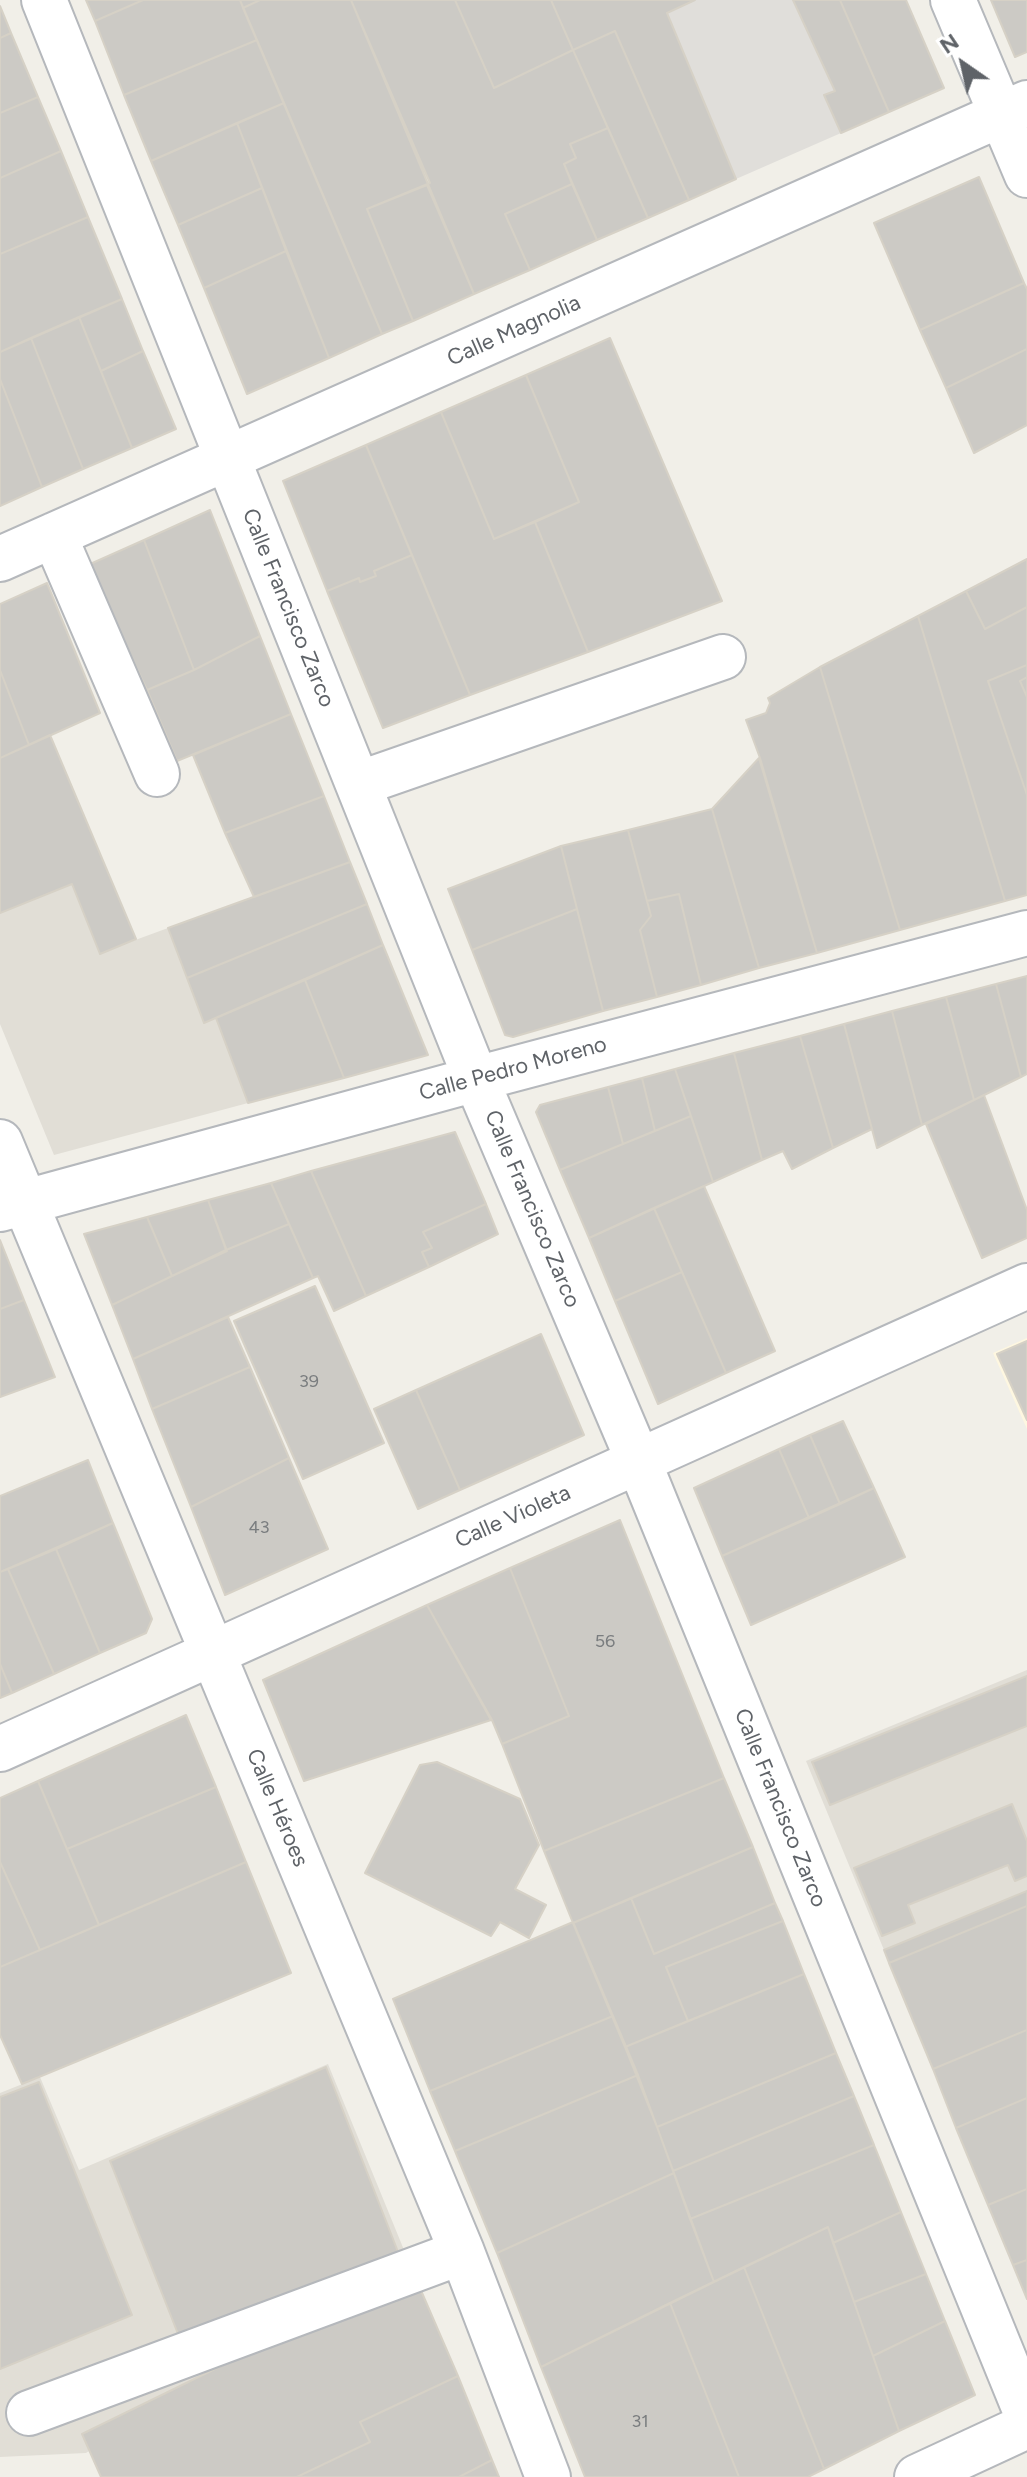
<!DOCTYPE html>
<meta charset="utf-8">
<style>
body{margin:0}
#map{position:relative;width:1027px;height:2477px;overflow:hidden;background:#f1efe8;font-family:Figtree,sans-serif}
canvas{display:block}
.north{position:absolute;left:923px;top:24px;width:80px;height:80px;-webkit-text-stroke:6px #fff;paint-order:stroke;rotate:326deg;font-size:22px;font-weight:700;line-height:32px;text-align:center;color:#5f6368}
.north::after{content:'';display:block;margin:auto;width:28px;height:36px;background:#5f6368;clip-path:polygon(50% 0,100% 100%,50% 72%,0 100%)}
</style>
<div id="map">
<canvas width="1027" height="2477"></canvas>
<div class="north">N</div>
</div>
<script>
const ctx = document.querySelector('canvas').getContext('2d');
ctx.lineJoin = 'round';
function fill(path, color) {
  ctx.fillStyle = color;
  ctx.fill(path, 'evenodd');
}
function trace(path, color, width, dash) {
  ctx.strokeStyle = color;
  ctx.lineWidth = width;
  ctx.lineCap = dash ? 'butt' : 'round';
  ctx.setLineDash(dash || []);
  ctx.stroke(path);
}
function label(font, color, halo, rows, align = 'center') {
  ctx.font = font + ' Figtree,sans-serif';
  ctx.lineWidth = 8;
  ctx.setLineDash([]);
  ctx.textBaseline = 'middle';
  ctx.strokeStyle = halo;
  ctx.fillStyle = color;
  for (const [text, x, y, turn = 0] of rows) {
    ctx.save();
    ctx.translate(x, y);
    ctx.rotate((+turn || 0) * Math.PI / 180);
    ctx.textAlign = isNaN(turn) ? turn : align;
    if (halo) ctx.strokeText(text, 0, 0);
    ctx.fillText(text, 0, 0);
    ctx.restore();
  }
}
const commercial = new Path2D(`
 M1027 1338V1429L993 1353Z`);
const industrial = new Path2D(`
 M695 0H794L835 91 824 95 841 133 736 179 667 13Z`);
const education = new Path2D(`
 M72 884 100 953 168 928 204 1023 216 1018 248 1103 54 1155 0 1024V913Z
 M1027 1670V1891L884 1950 806 1761Z
 M328 2064 413 2272 83 2434 89 2451 86 2453 0 2457V2093L40 2077 79 2170Z`);
const building = new Path2D(`
 M86 0H143L95 21Z
 M143 0H240L257 40 124 95 95 21Z
 M240 0H260L243 8Z
 M260 0H351L430 183 367 209 413 321 382 334 243 8Z
 M351 0H455L494 88 573 50 608 128 570 144 576 158 564 164 572 184 505 214 530 270 474 294Z
 M455 0H551L573 50 494 88Z
 M551 0H695L667 13 736 179 689 200 615 31 573 50Z
 M793 0H840L889 112 841 133 824 95 835 91Z
 M840 0H906L944 88 889 112Z
 M991 0H1027V52L1015 57Z
 M0 6 11 33 0 38Z
 M615 31 689 200 648 218 573 50Z
 M11 33 38 97 0 113V38Z
 M257 40 284 103 151 161 124 95Z
 M38 97 61 151 0 178V113Z
 M284 103 382 334 329 358 237 123Z
 M237 123 262 188 178 225 151 161Z
 M608 128 648 218 597 240 564 164 576 158 570 144Z
 M61 151 88 217 0 254V178Z
 M979 177 1024 283 920 330 874 223Z
 M572 184 597 240 530 270 505 214Z
 M427 185 474 294 413 321 367 209Z
 M262 188 286 251 204 288 178 225Z
 M88 217 122 299 0 352V254Z
 M286 251 329 358 247 394 204 288Z
 M1024 283 1027 289V349L946 388 920 330Z
 M122 299 143 351 101 371 79 317Z
 M79 317 132 448 83 469 31 338Z
 M31 338 83 469 42 487 0 379V352Z
 M610 338 722 601 588 652 535 522 579 502 526 375Z
 M1027 349V425L974 453 946 388Z
 M143 351 176 429 132 448 101 371Z
 M526 375 579 502 494 539 441 412Z
 M0 379 42 487 0 506Z
 M441 412 494 539 535 522 588 652 470 695 366 445Z
 M366 445 412 555 374 571 376 576 360 582 359 578 327 591 283 481Z
 M210 510 260 636 194 670 144 540Z
 M144 540 194 670 147 690 88 565Z
 M412 555 470 695 383 728 327 591 359 578 360 582 376 576 374 571Z
 M1027 559V607L985 629 966 591Z
 M47 583 100 713 29 745 0 670V604Z
 M966 591 985 629 1027 607V665L988 681 1027 795V895L1005 901 918 616Z
 M918 616 1005 901 900 930 820 667Z
 M260 636 291 714 177 761 147 690 194 670Z
 M1027 665V677L1020 681 1027 697V795L988 681Z
 M820 667 900 930 817 953 760 758 746 720 766 713 770 703 768 698Z
 M0 670 29 745 0 758Z
 M1027 677V697L1020 681Z
 M291 714 324 796 225 833 193 755Z
 M50 735 136 939 100 954 72 884 0 913V758Z
 M759 758 817 953 759 968 712 809Z
 M324 796 350 862 254 897 225 833Z
 M712 809 759 968 701 985 679 894 647 901 628 830Z
 M628 830 651 916 640 930 657 997 603 1011 561 846Z
 M561 846 577 909 472 950 448 889Z
 M350 862 367 904 187 978 168 928Z
 M679 894 701 985 657 997 640 930 651 916 647 901Z
 M367 904 383 945 204 1023 187 978Z
 M577 909 603 1011 513 1037 505 1035 472 950Z
 M383 945 428 1055 344 1078 305 980Z
 M1027 976V1074L1021 1077 996 984Z
 M305 980 344 1078 248 1103 216 1018Z
 M996 984 1021 1077 974 1100 946 997Z
 M946 997 974 1100 922 1125 892 1011Z
 M892 1011 922 1125 877 1148 844 1024Z
 M844 1024 872 1129 833 1148 800 1036Z
 M800 1036 833 1148 792 1169 783 1151 762 1160 734 1053Z
 M734 1053 762 1160 713 1182 675 1069Z
 M675 1069 691 1116 655 1131 642 1078Z
 M642 1078 655 1131 623 1144 608 1087Z
 M608 1087 623 1144 560 1170 536 1112 540 1105Z
 M984 1095 1027 1210V1238L982 1258 926 1124Z
 M691 1116 713 1182 589 1238 560 1170Z
 M455 1132 486 1204 423 1232 432 1248 422 1252 429 1267 366 1296 311 1171Z
 M311 1171 366 1296 334 1311 318 1276 313 1278 271 1183Z
 M271 1183 289 1224 226 1250 208 1200Z
 M704 1186 775 1351 726 1373 654 1208Z
 M208 1200 227 1251 172 1276 147 1217Z
 M486 1204 498 1234 429 1267 422 1252 432 1248 423 1232Z
 M654 1208 682 1272 615 1301 589 1238Z
 M147 1217 172 1276 112 1305 84 1234Z
 M289 1224 313 1278 133 1359 112 1305 226 1250Z
 M0 1240 24 1300 0 1309Z
 M682 1272 726 1373 658 1404 615 1301Z
 M315 1286 384 1443 303 1479 234 1321Z
 M24 1300 55 1377 0 1397V1309Z
 M228 1317 250 1367 152 1409 133 1359Z
 M541 1334 584 1435 460 1490 416 1390Z
 M1027 1341V1420L997 1354Z
 M250 1367 289 1458 191 1507 152 1409Z
 M416 1390 460 1490 418 1509 374 1409Z
 M843 1421 874 1488 840 1504 810 1435Z
 M810 1435 840 1504 809 1518 779 1449Z
 M779 1449 809 1518 722 1556 694 1488Z
 M289 1458 328 1549 225 1595 191 1507Z
 M88 1460 113 1523 0 1572V1496Z
 M874 1488 905 1557 751 1625 722 1556Z
 M620 1520 724 1778 544 1851 502 1744 569 1716 510 1568Z
 M113 1523 152 1619 146 1633 100 1653 56 1549Z
 M56 1549 100 1653 54 1674 8 1569Z
 M510 1568 569 1716 502 1744 492 1720 427 1605Z
 M8 1569 54 1674 12 1693 0 1664V1572Z
 M427 1605 491 1720 304 1781 263 1680Z
 M0 1664 12 1693 0 1698Z
 M1027 1676V1726L830 1805 812 1762Z
 M186 1715 216 1787 67 1849 38 1781Z
 M437 1762 520 1799 539 1845 515 1889 546 1905 529 1938 500 1922 491 1936 365 1873 420 1765Z
 M724 1778 753 1847 573 1923 544 1851Z
 M38 1781 99 1925 40 1950 0 1862V1798Z
 M216 1787 246 1862 99 1925 67 1849Z
 M1012 1804 1027 1841V1876L1015 1881 1008 1865 908 1905 915 1923 882 1936 854 1868Z
 M753 1847 775 1903 654 1954 631 1898Z
 M0 1862 40 1950 0 1967Z
 M246 1862 291 1973 22 2084 0 2035V1967Z
 M1027 1891V1906L889 1963 884 1950Z
 M631 1898 654 1954 775 1903 783 1921 666 1967 688 2021 625 2047 573 1923Z
 M1027 1906V2030L933 2069 889 1963Z
 M783 1921 804 1974 688 2021 666 1967Z
 M573 1922 613 2016 430 2091 393 1999Z
 M804 1974 836 2053 657 2127 625 2047Z
 M613 2016 638 2075 455 2151 430 2091Z
 M1027 2030V2098L956 2128 933 2069Z
 M836 2053 854 2096 673 2171 657 2127Z
 M326 2067 400 2257 180 2339 110 2161Z
 M638 2075 674 2173 497 2253 455 2151Z
 M39 2082 132 2315 0 2369V2097Z
 M854 2096 874 2145 690 2219 673 2171Z
 M1027 2098V2189L988 2205 956 2128Z
 M874 2145 901 2212 833 2243 828 2227 714 2282 690 2219Z
 M674 2173 714 2282 541 2367 497 2253Z
 M1027 2189V2260L1013 2265 988 2205Z
 M901 2212 926 2274 854 2302 833 2243Z
 M828 2227 899 2431 824 2469 744 2267Z
 M1027 2260V2299L1013 2265Z
 M744 2267 824 2469 808 2477H739L670 2303Z
 M413 2272 458 2376 360 2422 370 2442 297 2477H101L82 2434Z
 M926 2274 945 2321 873 2356 854 2302Z
 M670 2303 739 2477H585L541 2367Z
 M945 2321 975 2395 899 2431 873 2356Z
 M458 2376 492 2460 459 2477H297L370 2442 360 2422Z
 M492 2460 499 2477H459Z`);
const minor = new Path2D(`
 M44 0 476 1079 638 1460 1027 2415
 M953 0 1027 175
 M54 535 157 774
 M0 559 1027 103
 M358 784 723 657
 M0 1142 462 2252 548 2477
 M0 1209 476 1079 1027 933
 M0 1749 1027 1286
 M29 2413 462 2252
 M917 2477 1027 2426`);
const numberNames = [
 ["39",309,1382],
 ["43",259,1528],
 ["56",605,1642],
 ["31",640,2422]
];
const streetNames = [
 ["Calle Magnolia",514,331,-24],
 ["Calle Francisco Zarco",288,608,68],
 ["Calle Pedro Moreno",513,1069,-15],
 ["Calle Francisco Zarco",532,1209,67],
 ["Calle Violeta",513,1517,-24],
 ["Calle Héroes",277,1808,67],
 ["Calle Francisco Zarco",780,1808,68]
];
fill(commercial, '#fef7e0');
fill(industrial, '#e0deda');
fill(education, '#e1ded6');
fill(building, '#cccac5');
trace(building, '#d6d1c6', 2);
trace(minor, '#b5b8bc', 48);
trace(minor, '#fff', 44);
label('18px', '#7a7d7f', null, numberNames);
label('22px', '#5f6368', '#fff', streetNames);
</script>
